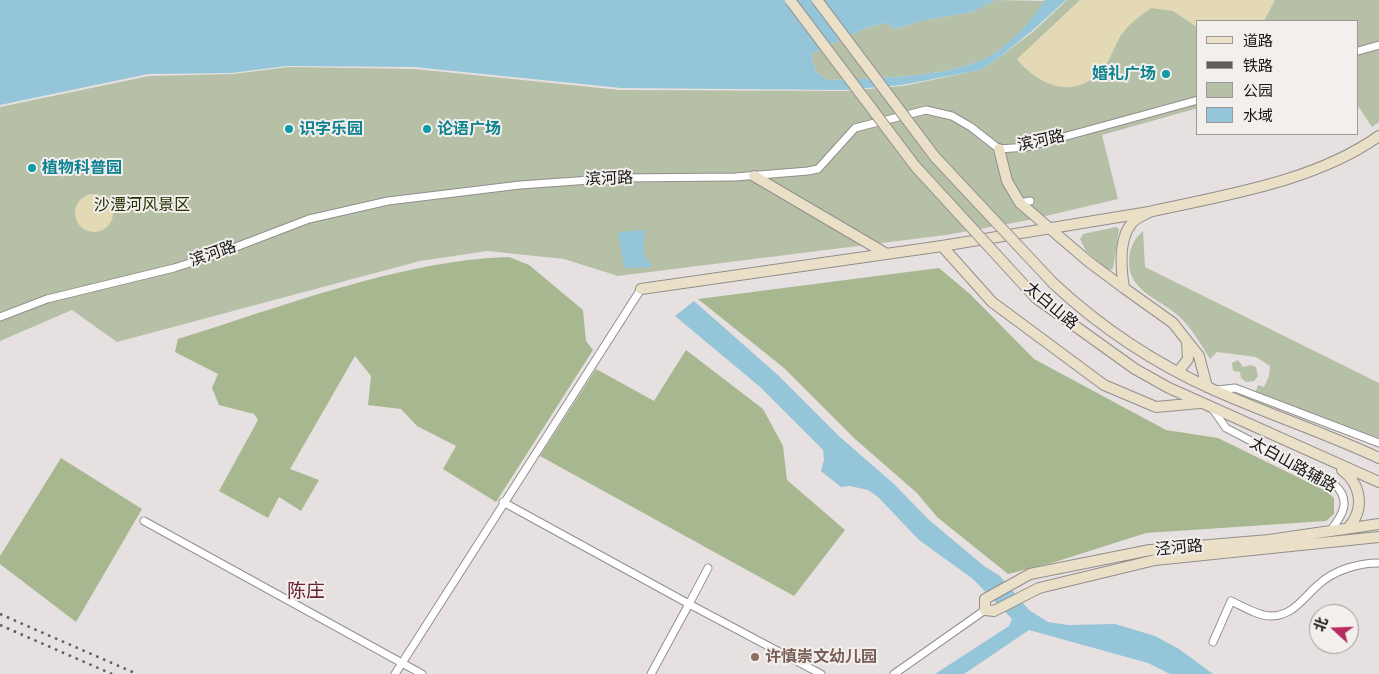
<!DOCTYPE html>
<meta charset="utf-8">
<style>
body{margin:0}
#map{position:relative;width:1379px;height:674px;overflow:hidden;background:#e6e1e0;font-family:"IBM Plex Sans","Noto Sans SC",sans-serif}
canvas{display:block}
.legend{position:absolute;left:1196px;top:20px;width:162px;height:115px;box-sizing:border-box;background:#f3efed;border:1px solid #9b9897;margin:0;padding:6px 9px;list-style:none;font-size:15px;color:#171615}
.legend li{display:flex;align-items:center;gap:10px;height:25px}
.legend b{width:25px;border:1px solid #9b9897}
.north{position:absolute;left:1309px;top:604px;width:50px;height:50px;box-sizing:border-box;background:#f3efed;border:1px solid #9b9897;border-radius:50%;rotate:290deg;font-size:14px;font-weight:700;line-height:20px;text-align:center;color:#171615}
.north::after{content:'';display:block;margin:auto;width:18px;height:22px;background:#b72a5f;clip-path:polygon(50% 0,100% 100%,50% 72%,0 100%)}
</style>
<div id="map">
<canvas width="1379" height="674"></canvas>
<ul class="legend">
<li><b style="height:6px;background:#eae0c8"></b>道路</li>
<li><b style="height:6px;background:#5f5c5b"></b>铁路</li>
<li><b style="height:14px;background:#b5c0a7"></b>公园</li>
<li><b style="height:14px;background:#95c5d8"></b>水域</li>
</ul>
<div class="north">北</div>
</div>
<script>
const ctx = document.querySelector('canvas').getContext('2d');
ctx.lineJoin = 'round';
function fill(path, color) {
  ctx.fillStyle = color;
  ctx.fill(path, 'evenodd');
}
function trace(path, color, width, dash) {
  ctx.strokeStyle = color;
  ctx.lineWidth = width;
  ctx.lineCap = dash ? 'butt' : 'round';
  ctx.setLineDash(dash || []);
  ctx.stroke(path);
}
function label(font, color, halo, rows, align = 'center') {
  ctx.font = font + ' "IBM Plex Sans","Noto Sans SC",sans-serif';
  ctx.lineWidth = 4;
  ctx.setLineDash([]);
  ctx.textBaseline = 'middle';
  ctx.strokeStyle = halo;
  ctx.fillStyle = color;
  for (const [text, x, y, turn = 0] of rows) {
    ctx.save();
    ctx.translate(x, y);
    ctx.rotate((+turn || 0) * Math.PI / 180);
    ctx.textAlign = isNaN(turn) ? turn : align;
    if (halo) ctx.strokeText(text, 0, 0);
    ctx.fillText(text, 0, 0);
    ctx.restore();
  }
}
const green = new Path2D(`
 M996 0 1045 1C1031 20 1018 37 998 51 958 79 875 78 827 80L816 72 811 54 866 28 886 23 895 29 921 21 972 12Z
 M1067 0H1379V122L1372 127 1358 106V21H1198V108L1102 135 1118 199 1029 220 946 235 618 276 564 259 487 251 420 261 117 342 72 310 0 341V107L149 76 233 74 289 67 415 69 620 90 845 91 903 86 980 70 996 60 1034 31Z
 M1116 227 1119 229 1113 269 1108 270 1086 251 1080 239 1083 234Z
 M1143 231 1145 267 1379 383V441L1255 394 1258 385 1264 387 1269 376 1270 366 1256 357 1217 352 1210 359C1200 343 1190 325 1175 313 1156 298 1128 289 1129 261 1130 247 1133 240 1143 231Z
 M1238 360 1243 367 1251 365 1256 367 1258 376 1254 381 1246 382 1241 378 1240 372 1233 371 1232 363Z`);
const forest = new Path2D(`
 M509 257 529 265 583 310 586 341 593 350 496 502 443 469 456 446 417 426 401 409 368 405 371 376 355 356 290 469 319 480 301 511 279 497 268 518 219 491 258 420 254 414 219 405 212 388 218 374 175 352 178 339C281 307 402 260 509 257Z
 M939 268 970 294 1034 359 1166 430 1218 438 1326 491 1334 498V514L1326 521 1146 533 1055 562 1008 574 937 517 917 493 855 439 784 368 698 299Z
 M686 350 763 409 783 446 787 480 845 530 794 596 540 456 596 369 654 401Z
 M61 458 142 509 76 622 0 564V556Z`);
const sand = new Path2D(`
 M1080 0H1275L1264 21H1198V28L1173 11 1151 8C1140 16 1127 25 1120 37 1112 51 1109 65 1096 76 1069 99 1036 83 1017 59Z
 M75 213a19 19 0 1 1 38 0a19 19 0 1 1-38 0Z`);
const water = new Path2D(`
 M0 0H996L972 12 921 21 895 29 886 23 866 28 811 54 816 72 827 80C875 78 958 79 998 51 1017 37 1031 20 1045 1L1043 0H1066L1033 30 996 60 980 70 902 85 844 90 621 88 414 67 287 66 231 73 148 74 0 105Z
 M645 230 643 252 652 267 624 268 618 232Z
 M694 301 779 376 840 437 894 484 928 519 984 566 1000 576 1029 610 1048 622 1068 625 1115 624 1155 636 1179 649 1213 674H1170L1148 663 1029 630 964 674H935L1009 626 1012 619 973 579 919 540 878 497 868 490 850 486 841 487 821 471 824 460 823 450 759 386 675 316Z`);
const street = new Path2D(`
 M1358 51 1379 45
 M1020 203 1030 201
 M0 317 47 299 174 268 215 255 309 219 388 201 520 185 619 178 735 177 808 171 818 169 855 128 926 110 952 116 971 127 999 149 1027 147 1198 100
 M1217 390 1235 388 1379 443
 M1212 408 1226 428 1334 484C1352 500 1343 515 1330 531
 M503 502 689 604 651 674
 M144 521 422 674
 M708 568 689 604 821 674
 M1213 642 1231 601C1242 606 1258 616 1271 616 1293 616 1303 598 1318 585 1334 570 1358 563 1379 563
 M395 674 641 289
 M894 674 985 610`);
const secondary = new Path2D(`
 M999 149 1007 181 1020 203 1089 262 1124 288
 M754 176 885 253
 M942 246 992 302 1104 385 1156 407 1200 403
 M1053 283C1100 327 1156 364 1214 390 1268 414 1325 433 1379 458
 M641 289 942 246 1149 212
 M1036 298 1135 369 1169 388 1379 482
 M1178 372 1188 359 1187 341
 M1207 387 1199 356 1173 323 1124 288C1121 269 1118 239 1132 223 1136 218 1144 215 1149 212 1225 195 1314 182 1379 136
 M1342 470C1361 484 1365 509 1349 527
 M1379 524 1269 540 1150 550 1030 574 985 599V610L994 611 1039 588 1155 560 1379 537`);
const rail = new Path2D(`
 M0 614 137 674
 M0 625 112 674`);
const secondaryBridge = new Path2D(`
 M790 0 915 166 1036 298
 M817 0 935 157 1053 283`);
const markers = [
 [1166,74,5,"#0f9aa8"],
 [289,129,5,"#0f9aa8"],
 [427,129,5,"#0f9aa8"],
 [32,168,5,"#0f9aa8"],
 [755,657,5,"#8d6e63"]
];
const cultureNames = [
 ["婚礼广场",1156,74,"right"],
 ["识字乐园",299,129],
 ["论语广场",437,129],
 ["植物科普园",42,168]
];
const streetNames = [
 ["滨河路",1041,141,-12],
 ["滨河路",609,179,-2],
 ["滨河路",213,254,-19],
 ["太白山路",1051,306,40],
 ["太白山路辅路",1293,465,29],
 ["泾河路",1179,548,-5]
];
const parkNames = [
 ["沙澧河风景区",142,205]
];
const educationNames = [
 ["许慎崇文幼儿园",765,657]
];
const quarterNames = [
 ["陈庄",306,592]
];
fill(green, '#b5c0a7');
fill(forest, '#a7b790');
fill(sand, '#e3d9b4');
fill(water, '#95c5d8');
trace(street, '#928e8c', 9);
trace(secondary, '#928e8c', 12);
trace(street, '#fff', 7);
trace(secondary, '#eae0c8', 10);
trace(rail, '#5f5c5b', 2.5, [2.5, 5]);
trace(secondaryBridge, '#928e8c', 12, []);
trace(secondaryBridge, '#eae0c8', 10);
for (const [x, y, r, color] of markers) {
  const dot = new Path2D();
  dot.arc(x, y, r, 0, 2 * Math.PI);
  ctx.fillStyle = color;
  ctx.fill(dot);
  trace(dot, '#f3efed', 2);
}
label('bold 16px', '#0d838f', '#f3efed', cultureNames, 'left');
label('16px', '#171615', '#f3efed', streetNames);
label('16px', '#213002', '#f3efed', parkNames);
label('bold 16px', '#785e54', '#f3efed', educationNames, 'left');
label('19px', '#672339', '#f3efed', quarterNames);
</script>
